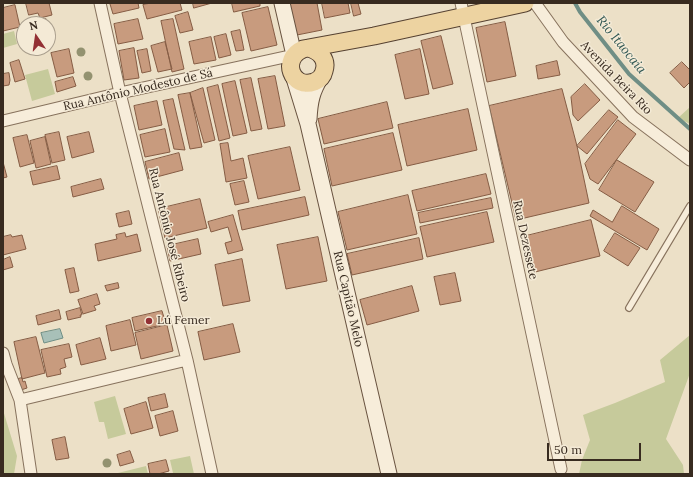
<!DOCTYPE html>
<meta charset="utf-8">
<style>
body{margin:0}
#map{position:relative;width:693px;height:477px;overflow:hidden;background:#ece0c7;font-family:Lora,serif}
canvas{display:block}
.frame{position:absolute;inset:0;border:4px solid #382b20;pointer-events:none}
.north{position:absolute;left:16px;top:16px;width:40px;height:40px;box-sizing:border-box;background:#f4ead6;border:1px solid #a99e8d;border-radius:50%;rotate:347deg;font-size:11px;font-weight:700;line-height:16px;text-align:center;color:#382b20}
.north::after{content:'';display:block;margin:auto;width:14px;height:18px;background:#933034;clip-path:polygon(50% 0,100% 100%,50% 72%,0 100%)}
.scale{position:absolute;left:547px;top:443px;width:94px;height:18px;box-sizing:border-box;border:2px solid #382b20;border-top:0;padding-left:5px;font-size:12px;line-height:14px;white-space:nowrap;color:#382b20;-webkit-text-stroke:3px #f4ead6;paint-order:stroke}
</style>
<div id="map">
<canvas width="693" height="477"></canvas>
<div class="frame"></div>
<div class="north">N</div>
<div class="scale">50 m</div>
</div>
<script>
const ctx = document.querySelector('canvas').getContext('2d');
ctx.lineJoin = 'round';
function fill(path, color) {
  ctx.fillStyle = color;
  ctx.fill(path, 'evenodd');
}
function trace(path, color, width, dash) {
  ctx.strokeStyle = color;
  ctx.lineWidth = width;
  ctx.lineCap = dash ? 'butt' : 'round';
  ctx.setLineDash(dash || []);
  ctx.stroke(path);
}
function label(font, color, halo, rows, align = 'center') {
  ctx.font = font + ' Lora,serif';
  ctx.lineWidth = 3;
  ctx.setLineDash([]);
  ctx.textBaseline = 'middle';
  ctx.strokeStyle = halo;
  ctx.fillStyle = color;
  for (const [text, x, y, turn = 0] of rows) {
    ctx.save();
    ctx.translate(x, y);
    ctx.rotate((+turn || 0) * Math.PI / 180);
    ctx.textAlign = isNaN(turn) ? turn : align;
    if (halo) ctx.strokeText(text, 0, 0);
    ctx.fillText(text, 0, 0);
    ctx.restore();
  }
}
const green = new Path2D(`
 M14 31 17 44 3 48V34Z
 M48 69 55 94 32 101 25 75Z
 M690 107V124L678 118Z
 M690 335V373L666 439 683 465 684 474H579L582 460 590 440 583 415 615 403 665 382 660 360Z
 M115 396 126 434 108 439 104 422H99L94 402Z
 M3 410 17 456 14 474H3Z
 M190 456 194 474H172L173 473 170 460Z
 M146 466 148 474H118V473Z`);
const water = new Path2D(`
 M60 329 63 338 44 343 41 333Z`);
const stream = new Path2D(`
 M575 3 580 12 629 74 690 129`);
const building = new Path2D(`
 M26 3H49L52 15 40 18 38 13 29 15Z
 M113 3H138L139 8 113 14 110 4Z
 M151 3H180L182 10 147 19 143 5Z
 M193 3H212L194 8Z
 M232 3H260V6L234 12Z
 M290 3H317L322 30 297 35Z
 M322 3H348L350 13 325 18Z
 M351 3H358L361 14 354 16Z
 M15 5 20 27 3 31V8Z
 M268 7 277 45 251 51 242 13Z
 M188 12 193 30 180 33 175 16Z
 M46 19 47 24H25Z
 M138 19 143 39 118 44 114 24Z
 M173 19 184 69 172 72 161 21Z
 M505 22 516 76 487 82 476 28Z
 M48 26 52 42 48 43Z
 M240 30 244 50 236 51 231 32Z
 M226 34 231 55 219 58 214 37Z
 M441 36 453 84 433 89 421 41Z
 M211 37 216 60 194 64 189 42Z
 M165 42 172 69 158 72 151 46Z
 M134 48 139 78 124 80 119 51Z
 M69 49 74 73 57 77 51 53Z
 M147 49 151 71 142 73 137 51Z
 M420 49 429 94 405 99 395 55Z
 M19 60 25 79 15 82 10 63Z
 M557 61 560 75 538 79 536 66Z
 M682 62 690 70V82L684 88 670 73Z
 M9 73 10 80 9 85 3 86V74Z
 M275 76 285 126 268 129 258 79Z
 M73 77 76 86 57 92 55 82Z
 M251 78 262 129 251 131 240 80Z
 M235 81 247 133 233 136 222 84Z
 M585 84 600 100 578 121 573 115 571 97Z
 M218 85 230 138 219 141 207 88Z
 M203 88 215 140 204 143 190 93Z
 M562 89 577 146 589 203 516 220 489 106Z
 M190 93 202 147 190 149 178 95Z
 M173 99 185 150 174 149 163 101Z
 M157 101 162 125 139 130 134 106Z
 M387 102 393 128 324 144 318 119Z
 M468 109 477 150 407 166 398 125Z
 M609 110 618 117 587 154 577 146Z
 M618 120 636 134 598 184 590 179 585 164Z
 M165 129 170 152 145 157 140 135Z
 M59 132 65 160 52 163 45 135Z
 M89 132 94 152 72 158 67 137Z
 M393 133 402 170 332 186 324 149Z
 M27 135 34 163 20 167 13 138Z
 M45 137 51 164 36 168 30 141Z
 M228 143 231 161 243 158 247 178 226 182 220 144Z
 M290 147 300 190 258 199 248 156Z
 M179 153 183 170 149 179 145 162Z
 M617 160 654 182 635 212 599 190Z
 M3 162 7 177 3 178Z
 M57 166 60 179 33 185 30 172Z
 M486 174 491 194 417 211 412 191Z
 M101 179 104 189 73 197 71 187Z
 M244 181 249 202 235 205 230 184Z
 M408 195 417 234 347 250 338 212Z
 M305 197 309 215 242 230 238 211Z
 M491 198 493 208 420 223 418 213Z
 M200 199 207 228 165 238 158 209Z
 M622 206 659 229 647 250 590 216 593 210 612 222Z
 M129 211 132 224 119 227 116 214Z
 M487 212 494 242 427 257 420 227Z
 M233 215 243 250 228 254 225 243 232 241 228 227 211 232 208 222Z
 M591 220 600 256 531 273 522 237Z
 M125 233 126 237 137 234 141 251 98 261 95 244 117 239 116 235Z
 M615 233 640 248 628 266 604 251Z
 M11 235 12 237 22 235 26 249 3 255V237Z
 M318 237 327 281 286 289 277 245Z
 M419 238 423 259 352 275 347 254Z
 M198 239 201 254 170 261 167 246Z
 M10 257 13 267 3 270V260Z
 M242 259 250 301 223 306 215 265Z
 M74 268 79 291 70 293 65 270Z
 M455 273 461 301 440 305 434 277Z
 M118 283 119 288 107 291 105 286Z
 M412 286 419 311 367 325 360 300Z
 M97 294 100 304 94 306 96 310 83 314 78 300Z
 M80 308 82 315H80L81 317 68 320 66 312Z
 M59 310 61 319 38 325 36 316Z
 M162 311 166 324 135 331 132 318Z
 M130 320 136 345 111 351 106 326Z
 M233 324 240 352 204 360 198 332Z
 M167 325 173 351 141 359 135 333Z
 M36 337 45 373 22 379 14 342Z
 M100 338 106 359 81 365 76 345Z
 M69 344 72 357 64 359 66 367 60 369 61 374 47 377 41 350Z
 M22 378 23 382 25 381 27 388 21 390 18 379Z
 M165 394 168 407 151 411 148 398Z
 M146 402 153 428 131 434 124 409Z
 M173 411 178 431 160 436 155 416Z
 M65 437 69 458 56 460 52 440Z
 M130 451 134 462 120 466 117 455Z
 M166 460 169 471 158 474H150L148 464Z`);
const service = new Path2D(`
 M629 308 690 206`);
const minor = new Path2D(`
 M100 3 120 93 187 360 212 474
 M461 3 561 469
 M535 3 563 42 633 117 690 160
 M3 121 120 93 294 55
 M3 353 6 364 20 400 31 474
 M20 400 187 360`);
const secondary = new Path2D(`
 M282 3 294 55
 M293 75 308 124 389 474
 M309 119C310 101 312 92 321 77`);
const primary = new Path2D(`
 M309 48C319 51 328 59 324 71 323 76 319 80 314 82 292 90 280 59 303 49L374 36 525 3`);
const trees = [
 [81,52],
 [88,76],
 [107,463]
];
const markers = [
 [149,321,4,"#933034"]
];
const streetNames = [
 ["Avenida Beira Rio",616,78,46],
 ["Rua Antônio Modesto de Sá",138,90,-13],
 ["Rua Antônio José Ribeiro",169,235,76],
 ["Rua Dezessete",525,240,78],
 ["Rua Capitão Melo",348,299,77]
];
const poiNames = [
 ["Lú Femer",157,321]
];
const waterNames = [
 ["Rio Itaocaia",621,45,51]
];
fill(green, '#c6ca9b');
fill(water, '#a8c0b8');
trace(water, '#6f8e85', 1);
trace(stream, '#6f8e85', 4);
fill(building, '#c89b7e');
trace(building, '#855c44', 1);
trace(service, '#87725d', 8);
trace(minor, '#87725d', 13);
trace(secondary, '#695340', 17);
trace(primary, '#554131', 19);
trace(service, '#f7edda', 5.5);
trace(minor, '#f7edda', 11);
trace(secondary, '#f7edda', 15);
trace(primary, '#edd3a1', 17);
ctx.fillStyle = '#939270';
for (const [x, y] of trees) {
  ctx.beginPath();
  ctx.arc(x, y, 4.5, 0, 2 * Math.PI);
  ctx.fill();
}
for (const [x, y, r, color] of markers) {
  const dot = new Path2D();
  dot.arc(x, y, r, 0, 2 * Math.PI);
  ctx.fillStyle = color;
  ctx.fill(dot);
  trace(dot, '#f4ead6', 1.5);
}
label('12px', '#382b20', '#f4ead6', streetNames);
label('12px', '#382b20', '#f4ead6', poiNames, 'left');
label('italic 13px', '#305753', '#f4ead6', waterNames);
</script>
